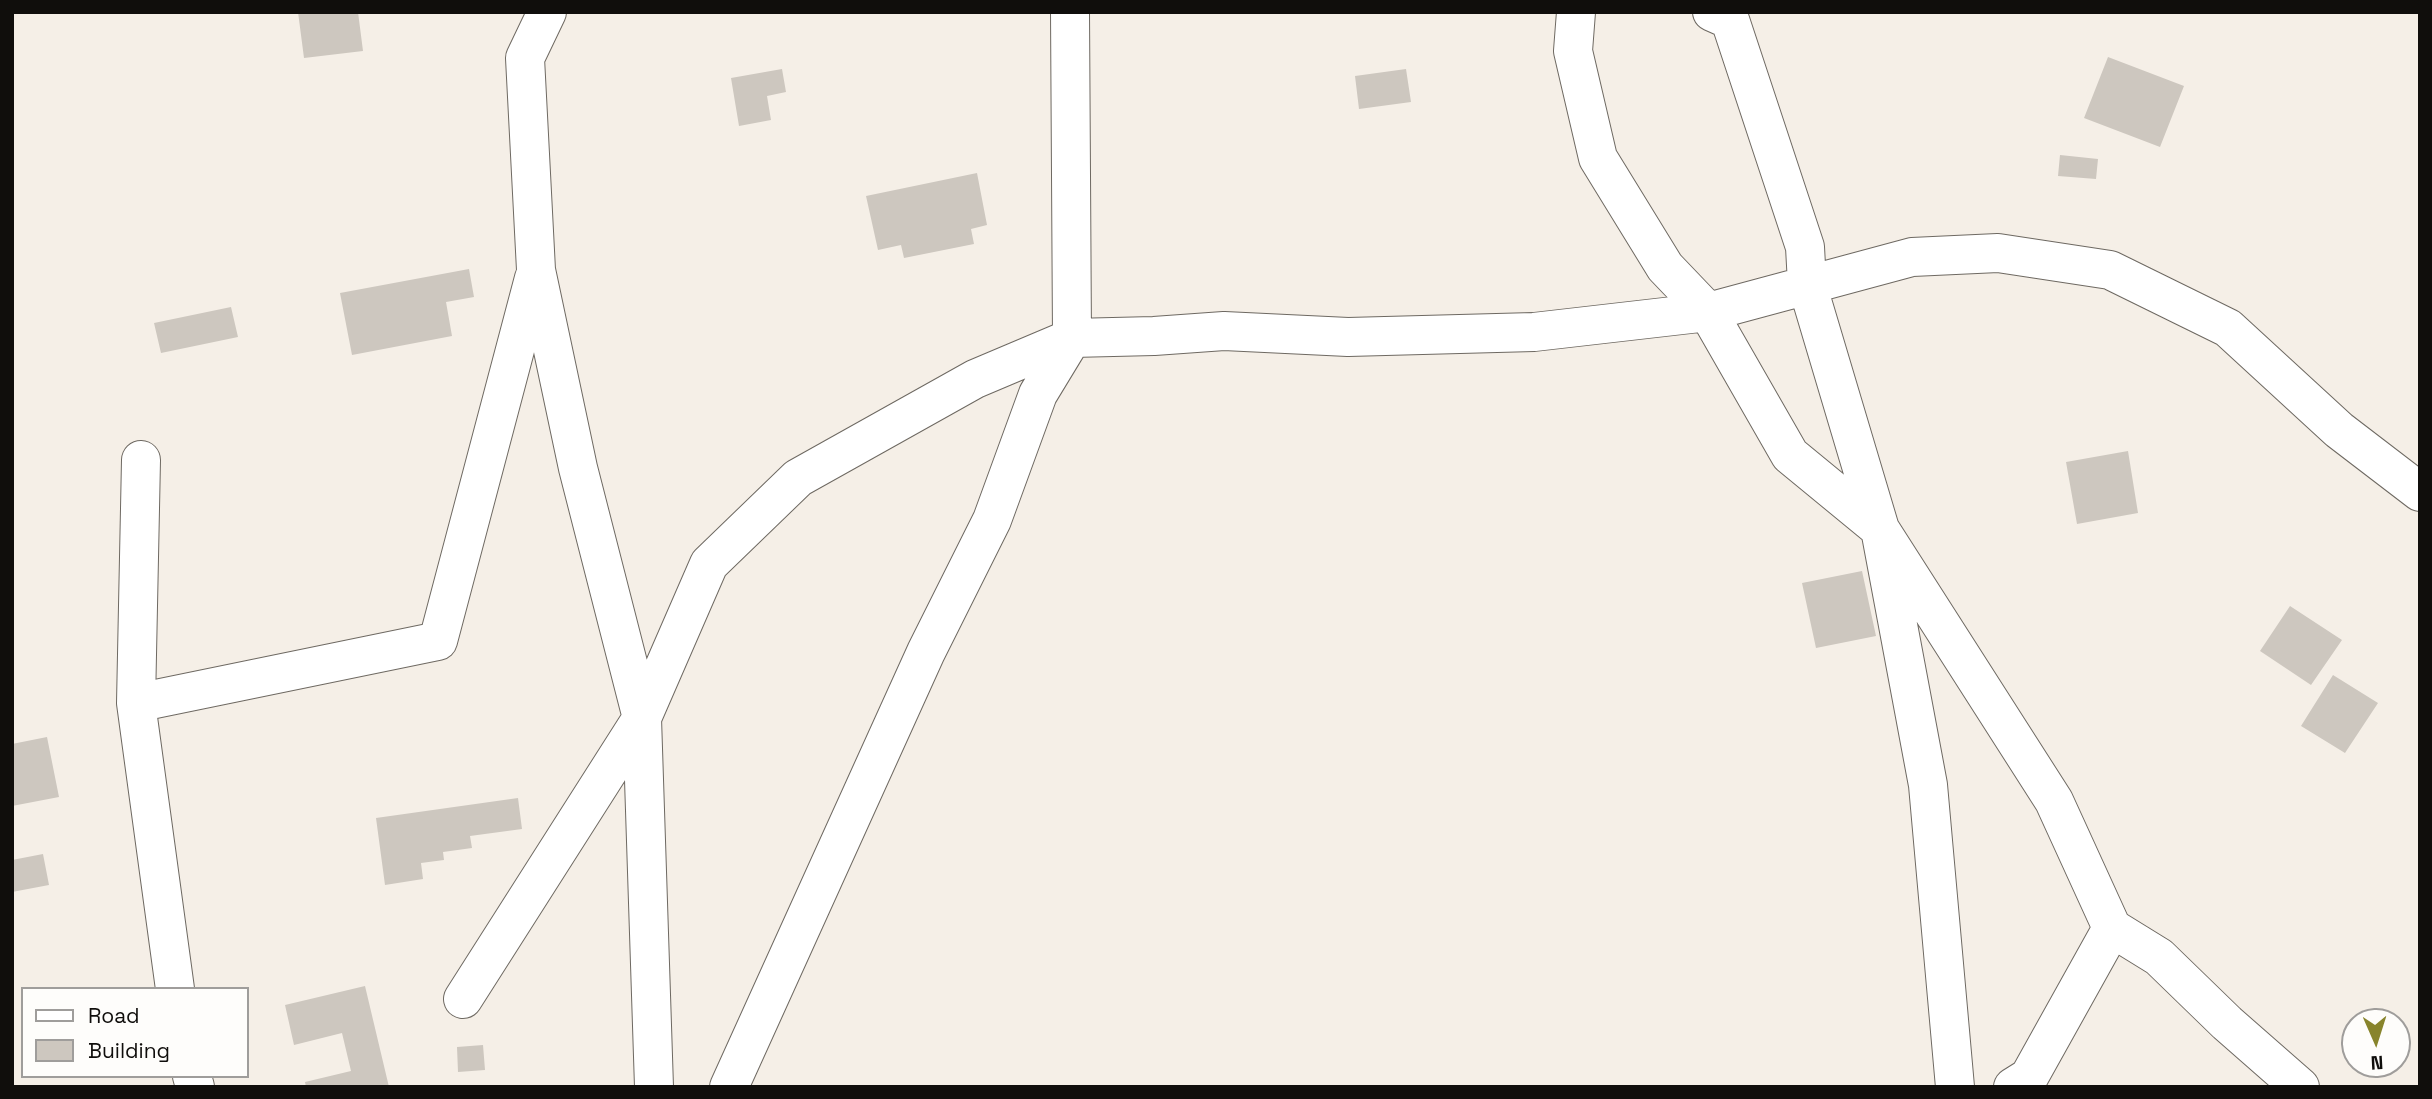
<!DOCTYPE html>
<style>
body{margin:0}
#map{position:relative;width:2432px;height:1099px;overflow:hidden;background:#f5efe7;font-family:"Space Grotesk",sans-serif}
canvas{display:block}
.frame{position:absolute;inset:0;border:14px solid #100e0c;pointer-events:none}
.legend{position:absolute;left:21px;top:987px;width:228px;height:91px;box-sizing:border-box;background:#fefdfb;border:2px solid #9f9d9b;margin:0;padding:9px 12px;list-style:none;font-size:21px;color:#100e0c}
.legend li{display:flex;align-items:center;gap:14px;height:35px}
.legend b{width:35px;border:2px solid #9f9d9b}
.north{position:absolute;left:2341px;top:1008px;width:70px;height:70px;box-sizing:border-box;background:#fefdfb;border:2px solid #9f9d9b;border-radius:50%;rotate:177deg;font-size:19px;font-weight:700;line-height:28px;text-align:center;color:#100e0c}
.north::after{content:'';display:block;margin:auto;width:24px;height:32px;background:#88842c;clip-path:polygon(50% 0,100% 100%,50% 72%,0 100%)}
</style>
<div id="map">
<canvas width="2432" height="1099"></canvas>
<div class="frame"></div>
<ul class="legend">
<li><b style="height:9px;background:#fff"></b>Road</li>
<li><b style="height:19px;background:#cdc7bf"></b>Building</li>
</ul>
<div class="north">N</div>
</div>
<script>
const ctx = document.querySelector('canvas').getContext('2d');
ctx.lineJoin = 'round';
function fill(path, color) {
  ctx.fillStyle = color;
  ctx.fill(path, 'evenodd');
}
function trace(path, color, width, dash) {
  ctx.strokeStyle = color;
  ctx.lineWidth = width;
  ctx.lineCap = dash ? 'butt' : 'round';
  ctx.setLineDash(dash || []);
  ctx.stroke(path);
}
const building = new Path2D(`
 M298 12H358L363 51 304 58Z
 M2108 57 2184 86 2160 147 2084 118Z
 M782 69 786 92 767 96 771 120 739 126 731 78Z
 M1406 69 1411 102 1359 109 1355 76Z
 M2060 155 2098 159 2096 179 2058 176Z
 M977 173 987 225 971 229 974 244 904 258 901 245 878 250 866 196Z
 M469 269 474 297 446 302 452 336 352 355 340 293Z
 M231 307 238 337 161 353 154 323Z
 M2128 451 2138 513 2077 524 2066 462Z
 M1862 571 1876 636 1816 648 1802 583Z
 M2290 606 2342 640 2311 685 2260 651Z
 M2333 675 2378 703 2345 753 2301 726Z
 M47 737 59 797 12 806V744Z
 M518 798 522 829 470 836 472 848 443 852 444 860 421 863 423 879 385 885 376 818Z
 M43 854 49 885 12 892V860Z
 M365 986 389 1087H306L305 1082 351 1071 342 1033 294 1045 285 1005Z
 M483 1045 485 1070 458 1072 457 1047Z`);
const minor = new Path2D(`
 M547 12 525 58 536 270 578 468 642 718 654 1087
 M1576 12 1573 51 1598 158 1665 267 1708 312 1790 455 1880 529 2054 801 2112 928 2029 1077 2013 1087
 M1712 12 1730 20 1805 247 1807 284 1880 529 1928 785 1955 1087
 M136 703 141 460
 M2112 928 2159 957 2227 1023 2300 1087
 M175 989 136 703 438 641 534 278
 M463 999 642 718 709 564 798 478 975 379 1072 338 1154 336 1224 331 1348 337 1534 332 1708 312 1912 257 1998 253 2110 270 2228 328 2339 430 2420 492
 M192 1076 195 1087
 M729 1087 926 652 992 520 1038 394 1072 338 1070 12`);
fill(building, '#cdc7bf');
trace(minor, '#6e6962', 40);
trace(minor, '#fff', 38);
</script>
